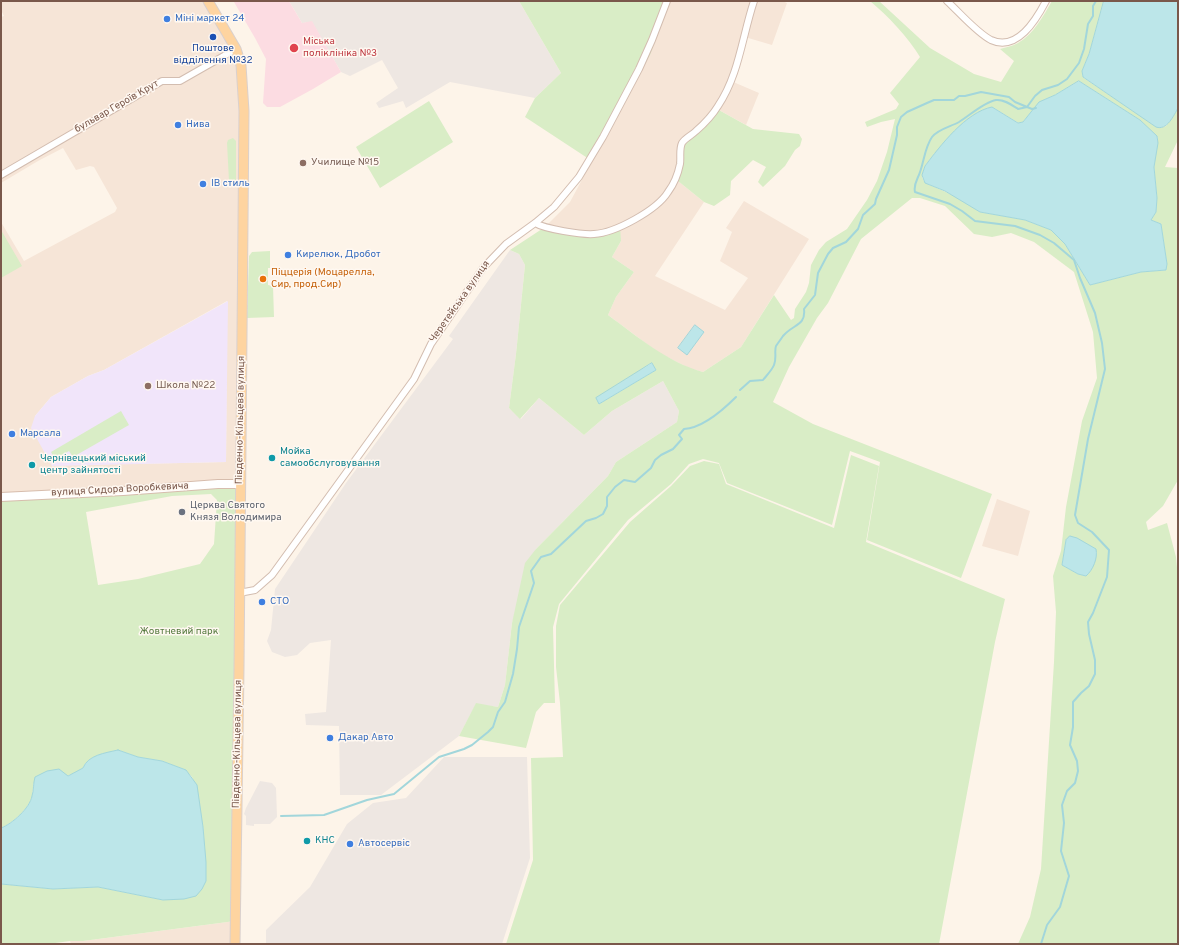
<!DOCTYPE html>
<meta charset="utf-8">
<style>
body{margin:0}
#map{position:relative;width:1179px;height:945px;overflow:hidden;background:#fdf4e9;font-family:Overpass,sans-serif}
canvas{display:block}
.frame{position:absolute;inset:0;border:2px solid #7a584b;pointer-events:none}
</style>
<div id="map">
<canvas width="1179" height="945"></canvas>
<div class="frame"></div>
</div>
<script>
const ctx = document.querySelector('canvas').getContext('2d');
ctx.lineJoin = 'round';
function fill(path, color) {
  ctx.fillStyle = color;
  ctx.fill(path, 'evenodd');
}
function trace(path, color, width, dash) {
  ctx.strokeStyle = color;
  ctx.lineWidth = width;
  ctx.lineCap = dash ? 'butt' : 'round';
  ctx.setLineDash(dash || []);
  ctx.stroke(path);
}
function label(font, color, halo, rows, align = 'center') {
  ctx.font = font + ' Overpass,sans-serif';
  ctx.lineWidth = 3;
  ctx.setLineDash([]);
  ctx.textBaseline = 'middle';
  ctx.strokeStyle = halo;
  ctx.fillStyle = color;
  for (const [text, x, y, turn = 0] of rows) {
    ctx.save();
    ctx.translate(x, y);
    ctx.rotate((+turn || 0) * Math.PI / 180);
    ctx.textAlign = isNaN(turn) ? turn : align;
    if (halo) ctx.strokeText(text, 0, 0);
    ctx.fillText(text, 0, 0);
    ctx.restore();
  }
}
const residential = new Path2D(`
 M1 1H208L241 65 240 484 1 497V222L24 261 115 212 117 208 94 167 90 166 76 170 63 148 38 161 1 183V17L4 16 1 10ZM227 301 226 462 132 464 35 416 51 397 88 376 104 370Z
 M670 1H782L787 3 772 45 745 37 731 81 759 93 746 125 717 109 678 181 704 202 655 276 725 310 748 278 720 261 732 232 726 228 744 201 809 239 741 347 703 372 691 369 659 353 608 315 616 297 634 272 612 257 621 241 545 227 570 202 592 161Z
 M997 499 1030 511 1018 556 982 546Z
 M235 921V944H71L70 941H83Z`);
const industrial = new Path2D(`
 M289 1H519L561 73 535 98 450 82 406 108 403 101 379 108 376 103 398 88 382 60 350 76 341 72 312 22 302 23Z
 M510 250 519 254 525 265 516 354 509 408 521 419 539 398 584 435 612 411 663 381 679 411 677 422 616 462 608 476 536 549 512 623 505 685 498 707 476 704 459 736 381 795H340L339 726 306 725 305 714 326 712 331 640 310 643 297 655 285 657 272 652 267 641 271 630 275 589 346 483 453 339 449 336Z
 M444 757H527L530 858 502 944H266V930L310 887 347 824 373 803 406 798Z
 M260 781 272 783 276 788 277 817 270 824H254V826L246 825V816L244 814 246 808Z`);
const education = new Path2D(`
 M228 301 226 462 52 466 31 428 35 416 51 397 88 376 104 370Z`);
const medical = new Path2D(`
 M236 1H289L302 23 312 21 341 72 313 89 280 107H267L263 103 266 59 255 38 234 2Z`);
const green = new Path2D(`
 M519 1H670L650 55 592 161 525 117 535 98 561 73Z
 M870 1H879L930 48 974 74 1001 82 1014 61 1000 49C1006 47 1013 46 1018 43 1034 34 1043 16 1052 1H1104L1089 54 1082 71V75L1084 78 1159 128 1166 126 1178 108V140L1165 167 1178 168V480L1163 506 1146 522 1148 530 1167 523 1176 557 1178 578V944H1018L1030 917 1041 869 1054 662 1056 612 1053 576 1061 551 1066 507 1082 421 1097 378 1093 332 1074 272 1034 242 1011 233 992 237 974 234 945 206 920 198H912L861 239 828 303 817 318 789 367 773 402 813 424 992 494 961 578 867 540 880 462 850 451 832 525 727 483 719 463 703 459 689 464 671 484 628 520 559 604 553 627 555 703H544L536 712 526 748 459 736 476 703 498 707 505 685 512 623 525 563 536 549 608 476 616 462 677 422 679 411 663 381 612 411 584 435 539 398 520 419 509 408 516 354 525 265 519 254 510 250 545 227 586 235 620 225 621 241 612 257 634 272 616 297 608 315C638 337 667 362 703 372L741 347 774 295 791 320 794 318 795 309 806 292 809 283 811 265 819 250 826 242 847 229 867 200 877 181 887 152 895 119 881 122 867 127 865 122 896 109 899 104 890 93 920 57C908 37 888 16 870 1ZM1079 81 1140 120 1158 138 1154 167 1157 198 1156 212 1151 220 1161 224 1167 264 1166 270 1141 272 1090 285 1065 244 1051 230 1025 220 980 212 955 196 930 185 924 181 922 177 925 166 930 159 952 134 965 122 978 113 988 108H994L1015 121 1019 123 1023 122 1035 108 1044 100 1055 95ZM651 363 656 370 599 404ZM1066 540 1097 553 1090 570 1086 576 1078 574 1062 565Z
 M429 101 453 142 380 188 356 147Z
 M717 109 753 129 799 134 802 139 800 146 795 150 785 166 763 187 758 182 766 167 753 160 731 181 730 195 714 206 704 202 678 181 680 153 685 142Z
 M233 138 236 141V183L233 186 230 184 229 181 227 143 228 140Z
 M1 230 22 266 1 278Z
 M270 251V268H268V285L273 286 274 317 247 318 249 256 252 252Z
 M121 411 129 425 73 457 69 451 55 459 51 452Z
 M851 455 879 466 866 542 1005 599 995 642 939 944H506L533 860 531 758 563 757 560 703 556 667V626L560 605 630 522 671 486 690 466 704 461 719 464 726 484 834 528Z
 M240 484 235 921 83 941H70L48 944H1V884L53 889 98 887 163 900 206 881 203 827 192 777 185 770 162 761 138 757 118 750 92 758 85 764 83 768 73 774 33 784C33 788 33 793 32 797 29 808 12 824 1 828V497ZM211 494 217 500 214 544 200 564 138 579 98 585 86 512 172 496Z`);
const water = new Path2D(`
 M1104 1H1178V108C1174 115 1167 131 1156 127L1083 77 1082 71 1089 54Z
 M1079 81 1140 120 1157 136 1158 143 1154 167 1157 198 1156 212 1151 220 1161 224 1167 264 1166 270 1141 272 1090 285 1065 244 1051 230 1025 220 980 212 945 191 925 183 922 175 925 166C940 146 966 112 992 107L1018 123 1023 122 1039 102 1055 95Z
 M695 325 704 332 687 355 678 348Z
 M652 363 656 370 599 404 596 398Z
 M1070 536 1077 538 1096 549C1098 558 1093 570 1086 576L1078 574 1062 565 1066 540Z
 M118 750 138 757 162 761 186 770 197 785 203 827 206 862V881L202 889 196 896 184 899 163 900 98 887 53 889 1 884V828C12 824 30 808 32 796 34 790 33 784 35 777L47 771 59 769 68 776 83 768C88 755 105 753 118 750Z`);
const stream = new Path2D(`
 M740 390 750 381 763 380C767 375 772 370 774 365 777 358 774 351 776 346 778 343 781 339 783 336 793 324 806 326 804 309L815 295 818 273 828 254 833 248 846 242 858 229 863 215 875 204 876 199 889 170 897 135V127L901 117 907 112 927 103 934 100H954L959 96H965L981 92 1009 97 1015 102 1032 109 1036 108
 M281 816 324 815 367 800 394 794 439 757 464 749 472 745 488 732 493 727 498 712 505 702 513 674 517 649 519 627 534 583 531 571 541 557 551 554 586 521 596 518 603 514 607 506V497L615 487 624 480 635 482 651 468 655 460 661 455 673 449 682 439 679 435 684 429C702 428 723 410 736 397
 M1041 944 1047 925 1060 907 1069 876 1061 851 1064 823 1062 805 1067 791 1075 783 1078 771 1077 761 1070 745 1073 727V702L1081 693 1089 686 1095 674V660L1089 634 1088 622 1093 613 1107 577 1109 550 1092 532 1078 523 1075 515 1088 439 1105 369 1102 343 1095 313 1080 278 1074 260 1054 243 1040 235 1015 226 975 221 962 211 950 204 915 192C913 184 918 179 920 172 924 161 925 147 932 137 938 129 950 127 959 122 969 116 984 102 996 100 1004 99 1012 105 1018 109L1027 107 1035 96 1042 90 1058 85 1067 79 1079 63 1084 49 1088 24 1093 16V6L1096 1`);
const street = new Path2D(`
 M947 1C959 12 977 33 991 40 1017 52 1036 20 1046 1
 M1 175 162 81H180L236 49
 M535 223C545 229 582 235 594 234 615 233 657 210 668 192 674 184 678 174 680 164 681 158 679 149 682 143 685 138 692 135 696 131 704 124 712 116 718 106 739 75 742 37 754 1
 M239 593 255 590 272 575 414 379 431 344 483 268 506 244 535 223 554 207 579 177 603 137 639 69 652 40 667 1`);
const secondary = new Path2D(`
 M1 497 123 491 218 484H240`);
const primary = new Path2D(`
 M208 1 236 49 241 65 244 111 239 668 235 944`);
const markers = [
 [167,19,4,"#3f7fe0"],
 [213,37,4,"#1a4fb4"],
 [294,48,5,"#e0444e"],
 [178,125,4,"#3f7fe0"],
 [303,163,4,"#8d6e63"],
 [203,184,4,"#3f7fe0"],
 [288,255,4,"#3f7fe0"],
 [263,279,4,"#e8710a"],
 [148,386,4,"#8d6e63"],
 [12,434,4,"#3f7fe0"],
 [272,458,4,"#0f9aa8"],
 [32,465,4,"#0f9aa8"],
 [182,512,4,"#6b7280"],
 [262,602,4,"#3f7fe0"],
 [330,738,4,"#3f7fe0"],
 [307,841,4,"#0f9aa8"],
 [350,844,4,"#3f7fe0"]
];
const shopNames = [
 ["Міні маркет 24",175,19],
 ["Нива",186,125],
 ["ІВ стиль",211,184],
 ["Кирелюк, Дробот",296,255],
 ["Марсала",20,434],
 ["СТО",270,602],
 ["Дакар Авто",338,738],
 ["Автосервіс",358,844]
];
const healthNames = [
 ["Міська",303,42],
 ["поліклініка №3",303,54]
];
const transitNames = [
 ["Поштове",213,49],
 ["відділення №32",213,61]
];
const streetNames = [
 ["бульвар Героїв Крут",117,107,-30],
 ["Черетейська вулиця",460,302,-55],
 ["Південно-Кільцева вулиця",241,420,-89],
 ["вулиця Сидора Воробкевича",120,490,-3],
 ["Південно-Кільцева вулиця",238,744,-89]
];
const educationNames = [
 ["Училище №15",311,163],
 ["Школа №22",156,386]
];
const foodNames = [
 ["Піццерія (Моцарелла,",271,273],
 ["Сир, прод.Сир)",271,285]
];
const cultureNames = [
 ["Мойка",280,452],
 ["самообслуговування",280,464],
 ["Чернівецький міський",40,459],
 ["центр зайнятості",40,471],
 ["КНС",315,841]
];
const worshipNames = [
 ["Церква Святого",190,506],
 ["Князя Володимира",190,518]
];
const parkNames = [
 ["Жовтневий парк",179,632]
];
fill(residential, '#f6e5d7');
fill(industrial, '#eee7e2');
fill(education, '#f1e5fa');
fill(medical, '#fcdce2');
fill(green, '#d9edc6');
fill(water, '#bce6e9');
trace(water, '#a2d6db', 1);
trace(stream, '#a2d6db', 2);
trace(street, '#d3bdb0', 8);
trace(secondary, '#d7bdad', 10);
trace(primary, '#dad0cd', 11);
trace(street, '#fff', 6);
trace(secondary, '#fff', 8);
trace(primary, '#fed4a0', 9);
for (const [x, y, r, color] of markers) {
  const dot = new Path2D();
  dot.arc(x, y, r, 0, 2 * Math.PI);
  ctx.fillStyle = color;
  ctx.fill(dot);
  trace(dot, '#fff8f1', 1.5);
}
label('10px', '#366cbe', '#fff8f1', shopNames, 'left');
label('10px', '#be3a42', '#fff8f1', healthNames, 'left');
label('10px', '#164399', '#fff8f1', transitNames);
label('10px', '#7a584b', '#fff8f1', streetNames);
label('10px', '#785e54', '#fff8f1', educationNames, 'left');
label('10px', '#c56008', '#fff8f1', foodNames, 'left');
label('10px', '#0d838f', '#fff8f1', cultureNames, 'left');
label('10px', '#5b616d', '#fff8f1', worshipNames, 'left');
label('10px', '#557a3f', '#fff8f1', parkNames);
</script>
